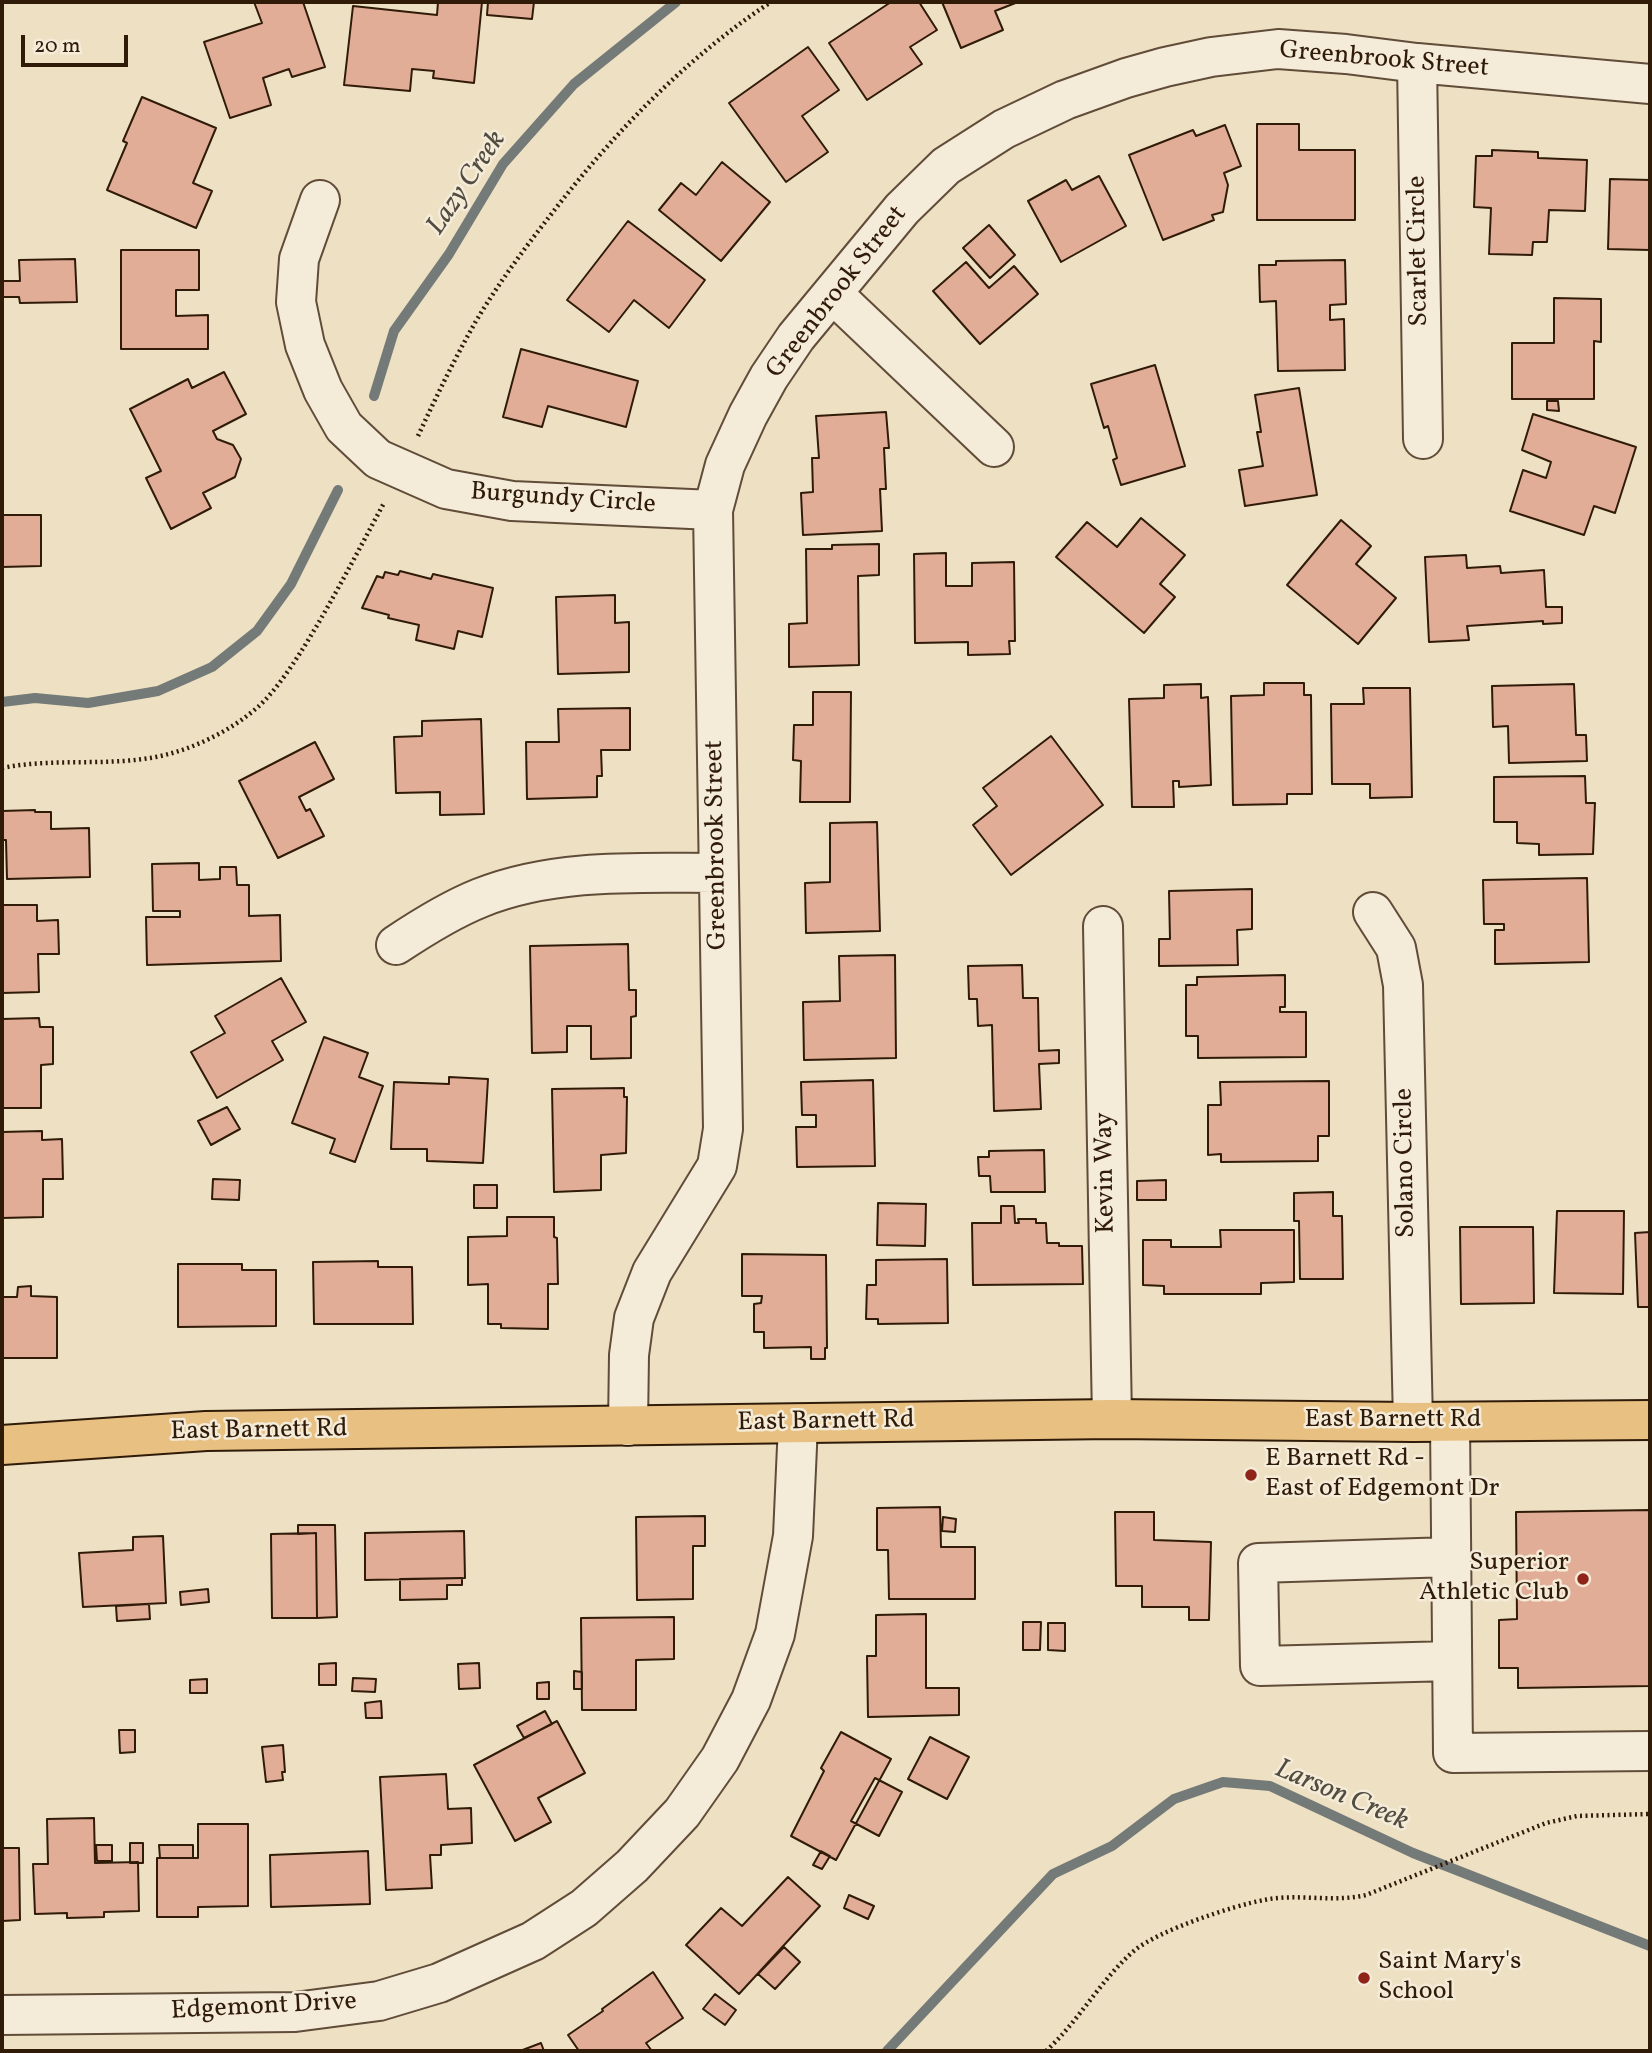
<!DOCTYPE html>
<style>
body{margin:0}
#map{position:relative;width:1652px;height:2053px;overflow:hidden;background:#eee0c3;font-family:Vollkorn,serif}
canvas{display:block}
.frame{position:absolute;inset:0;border:4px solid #301b09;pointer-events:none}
.scale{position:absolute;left:21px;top:35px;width:107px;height:32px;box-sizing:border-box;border:4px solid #301b09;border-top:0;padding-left:9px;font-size:21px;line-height:24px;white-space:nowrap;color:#301b09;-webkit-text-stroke:5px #f4ebd8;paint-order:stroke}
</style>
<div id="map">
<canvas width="1652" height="2053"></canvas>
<div class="frame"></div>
<div class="scale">20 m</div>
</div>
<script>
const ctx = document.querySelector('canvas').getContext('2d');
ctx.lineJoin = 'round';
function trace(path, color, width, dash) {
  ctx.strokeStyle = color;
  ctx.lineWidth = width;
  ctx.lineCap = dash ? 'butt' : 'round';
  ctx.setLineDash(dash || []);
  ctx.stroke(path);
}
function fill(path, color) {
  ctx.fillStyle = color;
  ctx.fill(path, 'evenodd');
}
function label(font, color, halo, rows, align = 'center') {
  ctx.font = font + ' Vollkorn,serif';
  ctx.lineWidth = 5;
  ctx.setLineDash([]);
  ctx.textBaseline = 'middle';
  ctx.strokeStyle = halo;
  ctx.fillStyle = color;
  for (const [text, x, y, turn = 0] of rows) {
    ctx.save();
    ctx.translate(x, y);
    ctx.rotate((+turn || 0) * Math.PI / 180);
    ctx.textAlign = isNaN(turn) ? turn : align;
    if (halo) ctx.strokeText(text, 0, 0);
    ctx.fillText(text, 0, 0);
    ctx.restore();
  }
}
const stream = new Path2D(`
 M374 396 394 331 449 254 503 164 574 84 676 2
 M2 702 35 698 88 703 158 691 212 667 257 631 291 584 338 490
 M887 2051 1053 1874 1112 1846 1174 1799 1223 1782 1270 1786 1413 1853 1650 1946`);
const building = new Path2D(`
 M254 2H303L325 67 292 77 289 69 263 78 271 105 230 118 204 42 262 23Z
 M438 2H482L474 83 433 78 434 71 412 69 410 91 344 85 353 6 437 15Z
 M488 2H534L532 19 487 15Z
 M891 2H919L937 30 910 47 922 64 867 100 829 43Z
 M942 2H1018L995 11 1003 30 961 48Z
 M808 47 839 90 802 116 828 152 786 182 729 103Z
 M142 97 216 128 193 183 212 191 196 228 107 190 127 143 123 141Z
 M1257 124H1299V150H1355V220H1257Z
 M1225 125 1241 166 1224 173 1228 185 1223 212 1212 215 1214 220 1163 240 1129 155 1193 130 1196 136Z
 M1492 150 1538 152V158L1587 160 1585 211 1549 210 1547 242H1533L1532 255 1489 254 1491 208 1474 207 1476 156H1492Z
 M722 162 770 202 721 261 659 210 681 183 696 195Z
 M1099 176 1126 226 1061 262 1028 201 1066 180 1072 190Z
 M1610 179 1650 180V250L1608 249Z
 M628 221 705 280 669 328 634 300 609 332 567 300Z
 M989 225 1015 255 990 278 963 248Z
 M121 250H199V290H176V316L208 315V349H121Z
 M75 259 77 302 20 303 19 297H2V281H20L19 260Z
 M1345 260 1346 304 1330 305V320L1344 319 1345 370 1278 371 1276 301 1260 302 1259 265H1276V261Z
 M966 262 989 288 1014 266 1038 294 980 344 933 291Z
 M1554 298 1601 299V342L1594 341V399H1512V343H1554Z
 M521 349 638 381 626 427 548 406 542 427 503 417Z
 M1155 365 1185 466 1121 485 1113 460 1117 458 1108 426 1104 428 1091 384Z
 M224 372 246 414 213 431 217 439 233 445 241 459 235 477 203 493 211 508 171 529 146 478 161 471 130 409 188 379 192 388Z
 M1299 388 1317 495 1245 506 1239 470 1263 466 1257 432H1261L1255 395Z
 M1547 401H1558L1559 411 1547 410Z
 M886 412 889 448H884L886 489H880L882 531 803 535 801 493 813 492 812 458H819L816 416Z
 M1533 414 1636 447 1615 513 1594 506 1584 535 1510 511 1523 470 1546 478 1551 462 1522 450Z
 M2 515H41V566L2 567Z
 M1141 518 1185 555 1160 584 1175 597 1144 633 1056 557 1087 522 1117 547Z
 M1341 520 1371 546 1356 564 1396 598 1358 644 1287 585Z
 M879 544V575L858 576 859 665 789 667V624L807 623 806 549H832V545Z
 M946 553V586H972V563L1014 562 1015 641H1009L1010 654 968 655V642L915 643 914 554Z
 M1466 555 1467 568 1500 566 1501 573 1544 570 1546 607H1562V623L1543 624V621L1467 626 1469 640 1429 642 1425 557Z
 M400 571 431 579 433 574 493 588 482 637 458 631 454 649 416 640 419 625 388 618 389 615 362 608 377 576 383 578 385 572 398 575Z
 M615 595V623L629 622V672L558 674 556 597Z
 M1264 683H1304V695H1311L1312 794H1287V804L1233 805 1231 696 1264 695Z
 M1201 684V698L1208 697 1211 785 1179 787V781H1173L1174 807H1132L1129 699 1164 698V685Z
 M1574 684 1576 735H1586L1587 761 1509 763 1508 726 1493 727 1492 686Z
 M1363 688H1410L1412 797 1370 798V784H1332L1331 704H1364Z
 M813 692H851L850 802H800L801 761 793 760 794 725H813Z
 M630 708V750H601L602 776H597V797L527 799 526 742H559L558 709Z
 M481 719 484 814 440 815V792L396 793 394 737 422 736V721Z
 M1051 736 1103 805 1011 875 973 825 997 806 983 788Z
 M315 742 334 779 299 797 306 811 310 809 324 836 278 858 239 781Z
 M1585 776 1586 803H1595L1593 854 1539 855V844L1517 843V822H1494V777Z
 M35 810V812H51V829L89 828 90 877 7 879 6 840H2V811Z
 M877 822 880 931 806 933 805 883 830 882V823Z
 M199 863V880L220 879V867H236L237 885H249V916L280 915 281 961 147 965 146 917H180V911H153L152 864Z
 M1587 878 1589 962 1495 964V930H1504V924H1484L1483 880Z
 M1252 889V929L1237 930 1238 965 1159 966V939H1170L1169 891Z
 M2 905H37V921L58 920 59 954H38L39 992 2 993Z
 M628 944 629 990H636V1016L631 1017V1058L591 1059V1026H567V1052L532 1053 530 946Z
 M895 955 896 1058 804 1060 803 1002 840 1001 839 956Z
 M1022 965 1023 998H1038L1039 1051 1059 1050V1063L1039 1064 1041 1109 994 1111 992 1025 978 1026 977 999H969L968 966Z
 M1285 975V1007H1280V1012H1306V1057L1198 1058V1036H1186V985H1197V977Z
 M281 978 306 1022 272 1041 283 1060 217 1098 191 1052 225 1033 215 1016Z
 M2 1016V1019L39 1018 40 1027H53V1064L41 1065V1108H2Z
 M324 1037 368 1053 359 1077 383 1086 355 1162 330 1153 335 1139 292 1123Z
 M449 1077 488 1079 483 1163 427 1161V1149H391L394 1082 449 1084Z
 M873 1080 875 1166 797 1167 796 1127H816V1115H802L801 1082Z
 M1329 1081V1136H1318V1161L1221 1162V1154L1208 1155V1105H1221L1220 1082Z
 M624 1088V1097H627L626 1153 601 1155V1190L554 1192 552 1089Z
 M227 1107 240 1129 211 1145 198 1121Z
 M42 1131V1140L62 1139 63 1179H43V1217L2 1218V1132Z
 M1044 1150 1045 1192H991L990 1176H979L978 1157H989V1151Z
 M213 1179 240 1180 239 1200 212 1199Z
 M1166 1180V1200H1137V1181Z
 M474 1185H497V1208H474Z
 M1333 1192V1216H1342L1343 1279H1300L1299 1221H1294V1193Z
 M878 1203 926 1204 925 1246 877 1245Z
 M1001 1206H1014L1015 1223H1019L1018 1219H1036V1223H1046L1047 1243H1059V1246H1082L1083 1284 973 1285 972 1223H1001Z
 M1557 1211H1624L1623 1294 1554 1293Z
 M507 1217H554V1237L557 1238 558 1284H548V1329L501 1328V1324H488V1284L468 1285V1237L507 1236Z
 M1460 1227H1533L1534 1303 1461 1304Z
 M1220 1230H1294V1282L1261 1283V1294H1164V1286L1143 1285V1240H1171V1247H1221Z
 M1650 1232V1307H1638L1635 1233Z
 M742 1254 826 1255 827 1348H825V1359H811V1347L764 1348V1332H754V1304L761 1303 762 1296H742Z
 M947 1259 948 1323 878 1324V1319H866L867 1285H876V1260Z
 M378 1261V1267H412L413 1324H314L313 1262Z
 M178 1264H242V1270H276V1326L178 1327Z
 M31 1286V1296L57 1297V1358H2V1297H17L18 1287Z
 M940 1507 941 1547H975V1599H889L888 1550H877V1508Z
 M1650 1510V1686L1518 1688V1668H1499V1620L1517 1619 1516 1512Z
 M1115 1512H1154V1540L1211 1542 1209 1620H1189V1607H1142V1586H1116Z
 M705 1516V1546H693V1599L637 1600 636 1517Z
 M943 1517 956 1519 955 1532 942 1531Z
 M298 1525H335L337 1617 317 1618 316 1533 298 1534Z
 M464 1531 465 1578 365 1580V1533Z
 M316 1533 317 1618H272L271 1534Z
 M163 1536 166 1603 83 1607 79 1553 133 1550V1537Z
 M462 1578V1585H447V1599L400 1600V1579Z
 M208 1589 209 1602 181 1605 180 1592Z
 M149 1604 150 1619 117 1621 116 1606Z
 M926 1614V1688H959V1715L868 1717 867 1656H876V1615Z
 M674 1617V1659L636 1660V1710H582L581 1618Z
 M1023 1622H1041L1040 1650H1023Z
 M1048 1623H1065V1651L1048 1650Z
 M336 1663V1685H319V1664Z
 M479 1663 480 1688 459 1689 458 1664Z
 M574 1671 582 1672V1689H574Z
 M353 1678 376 1679 375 1692 352 1691Z
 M207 1679V1693H190V1680Z
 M549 1682V1699H537V1683Z
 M381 1701 382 1718H366L365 1703Z
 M545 1711 552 1724 524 1738 517 1726Z
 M557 1721 585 1773 538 1798 551 1822 515 1841 474 1765Z
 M119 1730H135V1752L120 1753Z
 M841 1732 891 1759 836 1860 791 1836 824 1771 821 1768Z
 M930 1737 969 1757 947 1799 908 1779Z
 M283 1745 285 1772H282L283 1780 266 1782 262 1747Z
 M446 1774 448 1809 471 1808 472 1843 441 1845V1855H430L432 1888 386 1890 380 1777Z
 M875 1778 902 1792 879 1836 851 1821Z
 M94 1818 95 1863 138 1862 139 1911 104 1912V1917L67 1918V1913L35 1914 33 1864H48L47 1819Z
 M198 1824H248V1906L198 1907V1917H157V1858H198Z
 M130 1843H143V1863H130Z
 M96 1845H112V1861H97Z
 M159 1845H193V1858H160Z
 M2 1848H19L20 1920 2 1921Z
 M368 1851 370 1904 271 1907 270 1855Z
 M821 1851 830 1856 822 1869 813 1865Z
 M788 1877 820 1906 739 1994 686 1945 721 1908 742 1926Z
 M849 1895 874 1906 868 1919 844 1908Z
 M784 1947 800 1962 775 1989 758 1974Z
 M653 1972 683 2018 646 2043 652 2051H579L568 2035 603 2011 602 2009Z
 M715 1994 736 2010 725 2025 703 2009Z
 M541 2043 544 2051H520Z`);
const path = new Path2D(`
 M418 436C436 397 455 358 476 321 497 286 521 253 546 221 610 137 683 60 771 2
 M2 768C51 758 101 766 150 758 188 752 230 732 259 706 277 689 291 667 304 647 333 600 358 551 384 503
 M1046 2051C1079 2021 1101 1979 1135 1950 1160 1930 1232 1906 1264 1900 1298 1893 1332 1903 1366 1895L1546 1823 1577 1816 1650 1814`);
const minor = new Path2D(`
 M1417 63 1423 439
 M320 200 299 259 296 302 305 345 323 390 344 427 378 459 446 489 512 501 713 510
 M833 294 994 447
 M1373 912 1396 948 1403 985 1413 1422
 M1103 926 1112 1419
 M396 945C423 927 450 910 480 898 554 868 640 873 718 873
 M1450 1422 1453 1753 1650 1751
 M628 1426 629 1355 634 1318 652 1272 717 1166 723 1129 713 510 725 465 748 415 769 377 796 337 902 209 946 166 1004 129 1065 100 1126 78 1165 67 1211 57 1278 49 1346 54 1417 63 1650 84
 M1451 1557 1258 1563 1260 1666 1452 1661
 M2 2015 295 2012 379 2001 439 1983 533 1941 584 1908 632 1866 682 1813 720 1759 751 1700 775 1634 793 1536 798 1424`);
const major = new Path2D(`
 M2 1445 206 1431 1112 1419 1413 1422 1650 1420`);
const markers = [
 [1251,1475,7,"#8f2418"],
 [1583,1579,7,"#8f2418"],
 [1364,1978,7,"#8f2418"]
];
const streetNames = [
 ["Greenbrook Street",1384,61,5],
 ["Scarlet Circle",1420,251,-91],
 ["Greenbrook Street",838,293,-52],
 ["Burgundy Circle",563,500,4],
 ["Greenbrook Street",718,845,-91],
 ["Solano Circle",1407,1163,-91],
 ["Kevin Way",1107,1173,-91],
 ["East Barnett Rd",1393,1421],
 ["East Barnett Rd",826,1423,-1],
 ["East Barnett Rd",259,1432,-1],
 ["Edgemont Drive",264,2008,-3]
];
const poiNames = [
 ["E Barnett Rd -",1265,1460],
 ["East of Edgemont Dr",1265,1490],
 ["Superior",1569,1564,"right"],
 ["Athletic Club",1569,1594,"right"],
 ["Saint Mary's",1378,1963],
 ["School",1378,1993]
];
const waterNames = [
 ["Lazy Creek",468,184,-56],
 ["Larson Creek",1341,1797,23]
];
trace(stream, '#747a77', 10);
fill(building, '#e1ad97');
trace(building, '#301b09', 2);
trace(minor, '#604c38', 42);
trace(major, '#301b09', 42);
trace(path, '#301b09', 4.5, [2, 3.5]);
trace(minor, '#f4ebd8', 38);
trace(major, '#e7c082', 38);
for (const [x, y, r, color] of markers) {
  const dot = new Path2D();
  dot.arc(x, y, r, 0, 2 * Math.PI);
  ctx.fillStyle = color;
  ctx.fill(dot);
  trace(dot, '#f4ebd8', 2.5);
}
label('26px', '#301b09', '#f4ebd8', streetNames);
label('26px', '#301b09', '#f4ebd8', poiNames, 'left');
label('italic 28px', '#524b40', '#f4ebd8', waterNames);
</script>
